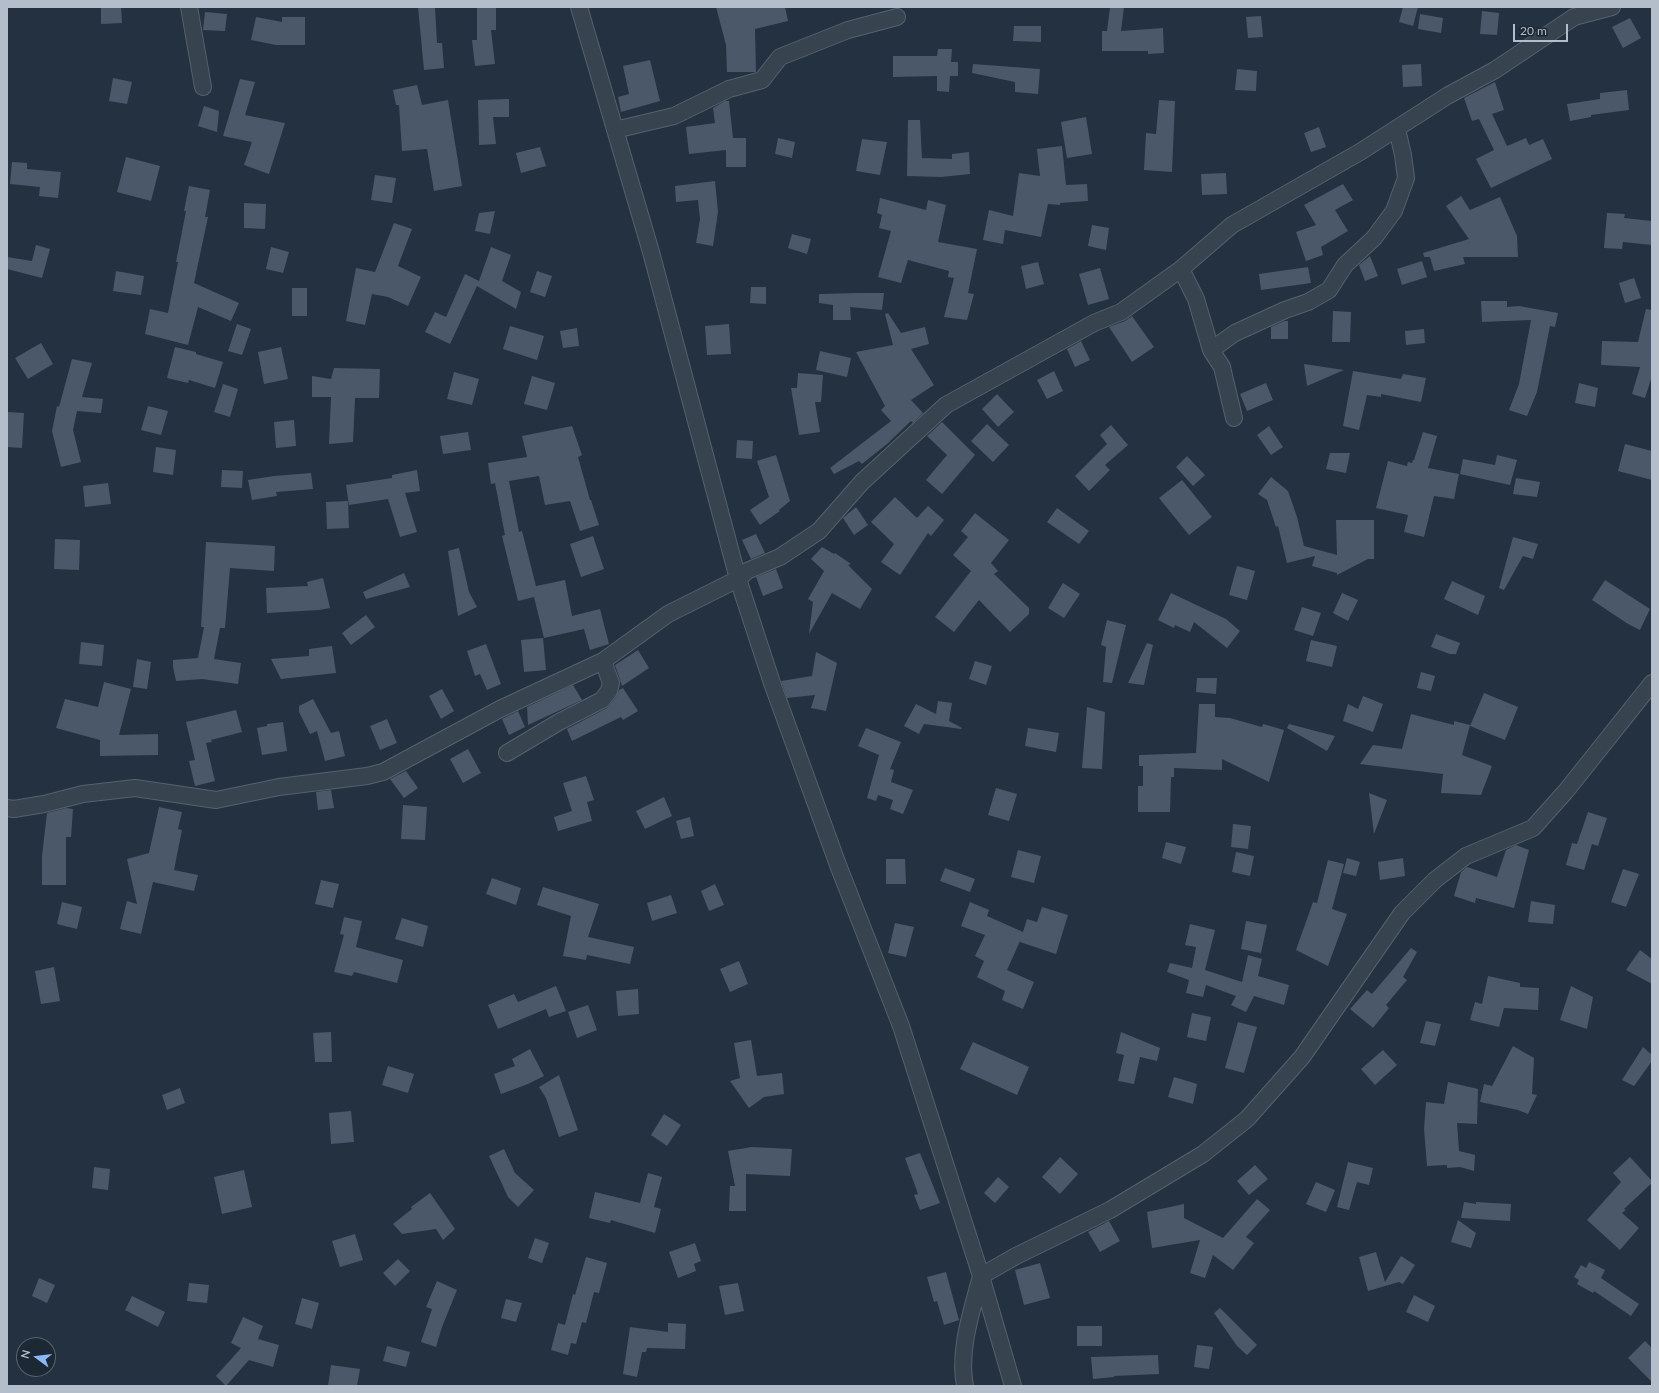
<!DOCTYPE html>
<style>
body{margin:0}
#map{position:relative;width:1659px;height:1393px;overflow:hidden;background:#243140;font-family:Lato,sans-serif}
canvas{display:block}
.frame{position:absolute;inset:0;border:8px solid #b4beca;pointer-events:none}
.north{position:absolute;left:16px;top:1337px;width:40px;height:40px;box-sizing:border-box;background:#1d2835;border:1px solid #596471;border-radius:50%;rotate:285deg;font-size:11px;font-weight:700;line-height:16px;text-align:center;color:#b4beca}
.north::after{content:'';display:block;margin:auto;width:14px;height:18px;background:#89b9fb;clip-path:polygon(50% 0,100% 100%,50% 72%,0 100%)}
.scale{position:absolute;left:1513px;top:24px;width:55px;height:18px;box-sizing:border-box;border:2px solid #b4beca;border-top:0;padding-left:5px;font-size:12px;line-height:14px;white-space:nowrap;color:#b4beca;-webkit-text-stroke:3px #1d2835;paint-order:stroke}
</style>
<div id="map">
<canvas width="1659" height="1393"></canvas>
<div class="frame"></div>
<div class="north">N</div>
<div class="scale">20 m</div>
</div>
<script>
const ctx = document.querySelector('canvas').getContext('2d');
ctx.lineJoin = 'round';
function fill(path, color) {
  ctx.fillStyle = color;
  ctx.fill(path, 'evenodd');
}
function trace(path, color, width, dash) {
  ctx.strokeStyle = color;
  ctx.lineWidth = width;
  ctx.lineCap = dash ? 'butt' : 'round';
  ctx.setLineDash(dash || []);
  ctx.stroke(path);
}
const building = new Path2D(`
 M101 7H121L122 23 101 24Z
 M418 7H435L437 43H442L444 68 424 70Z
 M477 7H496V30H491L495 64 475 66 472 40H477Z
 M716 7H785L788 21 755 29 756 72H727L726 45Z
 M1110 7H1124L1121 31 1163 28 1164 53 1148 54V51H1102V31H1107Z
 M1403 7H1418L1413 26 1399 22Z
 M1482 11 1499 13 1497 35 1480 34Z
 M205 12 227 14 225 31 203 30Z
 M1420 14 1443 18 1441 33 1418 29Z
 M1261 16 1263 37 1248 38 1246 17Z
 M256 17 282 22V17H305V45H276L251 40Z
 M1630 18 1641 38 1623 48 1612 27Z
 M1014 26H1041V42L1013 41Z
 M938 49H952L951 62H958V76H950L949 92 937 91V76L893 77V56H937Z
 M650 60 660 101 621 112 618 97 629 94 623 66Z
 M973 64 1040 69 1038 94 1015 92V82L972 73Z
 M1421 64 1422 86 1403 87 1402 65Z
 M1237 69 1257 71 1256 91 1235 90Z
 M113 78 132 82 127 104 109 101Z
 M240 79 255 82 245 115 285 123 269 174 244 165 252 142 223 136Z
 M1495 82 1504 110 1492 114 1507 146 1526 138 1529 145 1543 139 1552 159 1491 188 1476 159 1494 150 1479 119 1472 121 1464 98Z
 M417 85 422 105 448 100 462 186 434 191 427 149 402 151 399 105H396L393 90Z
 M1627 90 1629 110 1591 115V117L1570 121 1567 104 1600 99V93Z
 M509 99V117H493L496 144 479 145 478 100Z
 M1159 100 1175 101 1172 172 1144 170 1146 133 1156 134Z
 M725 101H729L733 138H746V167H726V150L689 154 686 127 715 123 713 108Z
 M204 106 219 111 217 132 198 126Z
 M1086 117 1092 154 1067 158 1061 122Z
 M908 120H920L922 158 952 159V154L969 152 970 174 941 177 907 176Z
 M1319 127 1326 147 1311 152 1304 133Z
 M778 138 795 142 792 158 775 154Z
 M862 139 887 142 880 175 856 171Z
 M1062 146 1066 185 1087 184 1088 201 1060 203V205L1048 204 1041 237 1005 230 1003 244 983 240 989 210 1013 216 1019 173 1040 176 1037 149Z
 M540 147 546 166 521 173 516 153Z
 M126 157 160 166 151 201 117 192Z
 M12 162 27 163V169L61 172 58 198 39 196 40 187 10 184Z
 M1226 173 1227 194 1202 195 1201 174Z
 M375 175 396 178 392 203 371 200Z
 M715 181 718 212 713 246 696 243 700 219 698 200 676 202 675 186Z
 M1343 184 1353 200 1335 210 1348 231 1321 247 1323 255 1306 261 1296 232 1316 225 1304 205Z
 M189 186 210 190 205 217H208L194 283 239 303 231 321 198 307 188 345 145 334 150 309 168 313 178 262H176L186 211H184Z
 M1461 196 1470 210 1500 197 1517 236 1518 257H1463L1465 264 1434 271 1430 257H1424L1423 253 1469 239 1446 206Z
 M880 198 926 210 928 200 946 205 938 242 977 249 968 293 974 294 967 320 944 317 954 278 948 277 949 271 908 260 901 283 878 277 891 231 879 228 882 215 877 213Z
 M244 203 266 204 265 229 244 228Z
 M495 211 490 234 475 231 479 213Z
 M1607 213 1625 214 1624 218 1652 221V245L1623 242 1622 249 1604 248Z
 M394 223 412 229 398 266 421 277 408 306 388 297 372 294 365 325 346 321 356 268 375 272Z
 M1092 225 1109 228 1106 250 1088 246Z
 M792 234 811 239 807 254 788 248Z
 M36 245 50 249 42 278 7 269V257L32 261Z
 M271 247 289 252 283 273 266 269Z
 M491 247 511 255 502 281 521 292 516 309 477 286 450 344 425 332 435 312 446 317 465 274 479 281Z
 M1370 256 1378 276 1365 281 1359 265Z
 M1422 261 1427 277 1402 285 1397 269Z
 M1038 262 1044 284 1026 289 1021 266Z
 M1308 267 1311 283 1261 290 1259 274Z
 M1100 268 1109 299 1088 305 1079 274Z
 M116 271 144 276 141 295 113 291Z
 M537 271 552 276 545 297 530 292Z
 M1634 278 1641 298 1625 303 1619 283Z
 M751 287H766V304L750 303Z
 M292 288H307V316H292Z
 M859 293H884L882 310 850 307 851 320H833V305L819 303V294Z
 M1481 301H1507V307L1519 306 1558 313 1555 327 1550 326 1537 392 1527 416 1509 410 1519 384 1531 320 1482 322Z
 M1646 309 1652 310V376L1645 398 1632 394 1640 367 1601 365 1602 341 1638 342Z
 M1333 311 1351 312 1350 342H1332Z
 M888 313 901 333 925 327 929 344 911 349 934 385 911 400 923 413 913 423 911 421 887 444 862 464 859 461 834 474 830 468 891 421 881 410 885 406 856 352 893 345 885 314Z
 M1132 316 1154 347 1132 362 1109 327 1125 321Z
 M1284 321H1288V339H1271V327Z
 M237 324 251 329 242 355 228 351Z
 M729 324 731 354 707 355 705 326Z
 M510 326 544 336 537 360 503 349Z
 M577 328 579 346 563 348 560 331Z
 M1424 329 1425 343 1406 345 1405 331Z
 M1081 341 1090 360 1075 367 1067 349Z
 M41 343 53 364 28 379 15 358Z
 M175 347 196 352V354L223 362 215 388 189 380 188 383 167 378Z
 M281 347 288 379 264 384 258 352Z
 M820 351 851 358 847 377 816 370Z
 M72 359 92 363 82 397 103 399 101 413 77 411 73 430 81 462 61 467 52 431 57 406 59 407Z
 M1304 364 1344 370 1307 386Z
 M334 368 380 369 379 398H355L353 442 329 444 331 397H312V376L331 379Z
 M1054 371 1063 391 1047 399 1037 380Z
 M1353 371 1401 379 1403 374 1426 378 1421 402 1381 394V397L1367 395 1359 430 1343 426Z
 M454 372 479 379 472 405 447 399Z
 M798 373 823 375 821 402H815L820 432 799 435 791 388H797Z
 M532 376 555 383 547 410 524 404Z
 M1266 383 1273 400 1247 411 1240 394Z
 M1579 383 1598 388 1595 407 1575 403Z
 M223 384 238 389 230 417 214 412Z
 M997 394 1014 412 998 427 982 409Z
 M148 406 168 411 161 435 141 430Z
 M7 412 24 413 22 448 7 447Z
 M294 420 296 446 276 448 274 422Z
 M942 422 975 455 942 494 926 480 947 455 927 436Z
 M987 424 1009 445 993 462 971 441Z
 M1111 425 1128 445 1105 465 1110 470 1089 491 1075 476 1107 444 1100 435Z
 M572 426 582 455 578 457 590 500H591L599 525 580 531 570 501 545 505 539 476 509 481 519 532 522 531 536 586 565 580 572 616 600 609 609 644 590 650 584 629 544 638 534 597 518 601 502 536 505 535 495 483 491 484 488 463 527 457 522 436Z
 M1269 426 1283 447 1271 455 1257 435Z
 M468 432 471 450 443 454 440 436Z
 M1423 432 1437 436 1428 468 1459 474 1454 499 1434 496 1424 537 1404 532 1408 515 1376 508 1388 461 1407 466 1408 462 1412 463 1413 460H1414Z
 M737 440 753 441 752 459 736 458Z
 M1625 444 1652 451V480L1618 471Z
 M156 447 176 450 173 475 153 472Z
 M1330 453H1350L1346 473 1326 469Z
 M776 455 790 501 779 510 780 511 760 525 750 510 769 497 757 461Z
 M1497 455 1517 460 1510 485 1460 474 1463 459 1495 465Z
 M1187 456 1205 475 1193 486 1176 467Z
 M222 470 243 471 242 488 221 487Z
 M417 470 420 491 405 493 417 532 400 537 388 499 349 505 346 485 392 478V475Z
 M311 473 313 489 276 492 277 496 252 500 248 480 274 476Z
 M1271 477 1288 491 1297 517 1304 546 1337 555 1336 520H1374V559H1368L1337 575V573L1312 566 1315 556 1287 563 1278 526 1276 527 1267 500 1258 494Z
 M1516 478 1540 482 1537 497 1513 494Z
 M1182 480 1212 517 1189 535 1159 498Z
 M108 483 111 504 85 507 83 486Z
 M895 497 917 518 928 506 944 520 931 536 928 533 900 575 881 562 894 544 871 522Z
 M348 501 349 528 327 529 326 502Z
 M856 507 868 525 854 535 843 518Z
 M1057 508 1089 531 1079 544 1047 522Z
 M975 513 1009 540 991 563 998 571 994 574 1029 608V614L1010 632 979 600 954 632 935 617 971 571 953 555 968 537 961 531Z
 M756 534 765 553 751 559 742 540Z
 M593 536 604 569 581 577 570 544Z
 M1513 537 1538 544 1533 559 1523 556 1504 590 1499 588Z
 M55 539 80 540 79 570 54 569Z
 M206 542 275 546 274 571 230 568 225 628H220L214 659 241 663 238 684 202 679 176 681 173 667V660L198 658 204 627H201Z
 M822 547 834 554 835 553 851 564 848 565 872 589 860 609 832 593 809 634 813 602 808 599 824 571 811 559Z
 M459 548 469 592 477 607 458 616 448 551Z
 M1237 566 1255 571 1247 600 1229 595Z
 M776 569 783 588 763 596 756 577Z
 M404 573 410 587 366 599 363 592Z
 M323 578 330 608 319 610 267 613 266 588 308 586 307 582Z
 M1605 580 1650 609 1640 630 1628 624 1592 600Z
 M1452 581 1485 596 1478 615 1444 599Z
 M1063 583 1080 594 1064 618 1048 608Z
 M1171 593 1226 619 1240 631 1227 648 1194 622 1190 632 1175 625 1174 628 1158 620Z
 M1342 593 1358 600 1348 621 1333 613Z
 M1302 607 1321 613 1313 636 1294 630Z
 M366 615 375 627 351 645 342 633Z
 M1107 620 1126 625 1112 683 1103 682 1106 647 1101 645Z
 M1436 634 1460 643 1456 654H1450L1431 647Z
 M543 638 546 670 524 672 521 640Z
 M1311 640 1337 646 1332 667 1306 661Z
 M81 642 104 645 102 666 79 664Z
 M1147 643 1153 645 1144 685 1128 683Z
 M486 644 501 684 487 690 480 674 475 676 467 651Z
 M332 646 336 673 281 679 271 659 309 656V649Z
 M638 650 649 668 622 686 615 665Z
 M816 652 837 663 826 711 811 708 815 695 787 698 781 681 812 676Z
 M137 659 151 662 147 689 133 687Z
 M975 661 992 666 986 685 969 679Z
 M1421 672 1435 676 1431 691 1417 688Z
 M1197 678H1217L1216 694 1196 692Z
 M104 682 131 689 119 735 158 734V755L100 756V740L56 728 65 699 98 707Z
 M573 685 582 700 528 725 527 707Z
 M623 688 638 711 623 720 621 717 572 741 567 729 607 708 616 697 619 690Z
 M442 689 454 711 441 719 429 696Z
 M1484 693 1518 707 1505 740 1470 726Z
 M1363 696 1383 704 1373 732 1343 721 1348 704 1358 709Z
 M313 699 331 733 339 731 345 756 325 761 317 731 310 734 299 712V706Z
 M938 701 952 703 949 721 962 728 961 729 924 724 919 734 904 726 916 704 936 714Z
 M1199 704H1215V717L1230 718 1262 727 1263 724 1284 730 1269 782 1222 759V770L1174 768V777H1171L1170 812H1138V786H1143V766H1139V755L1196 753Z
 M1087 707 1105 712 1102 769 1082 768Z
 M236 710 242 732 211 740 212 742 206 743 215 781 195 786 189 761 195 760 186 722Z
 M518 711 525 727 509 735 502 719Z
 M1411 714 1454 725V721L1470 725 1462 755 1492 766 1481 795 1441 793 1443 774 1360 764 1373 745 1402 749Z
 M387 719 397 743 380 750 370 726Z
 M283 722 287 751 262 755 257 728 267 726V724Z
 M1289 724 1335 736 1327 751 1287 728Z
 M866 728 901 742 890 769 894 770 891 782 913 790 903 814 890 809 893 800 878 795 876 801 867 798 879 755 858 746Z
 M1028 728 1059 733 1056 752 1025 746Z
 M468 749 481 773 463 783 450 759Z
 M406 771 418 788 404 798 390 779Z
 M586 776 594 800 587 802 592 821 558 831 554 817 572 811 563 783Z
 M996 788 1017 794 1009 821 988 815Z
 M331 790 334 808 318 810 316 792Z
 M1369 793 1387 800 1374 834Z
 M664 797 672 816 645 829 636 811Z
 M403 805 427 807 425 840 401 839Z
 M159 807 182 812 178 829 182 830 174 870 198 875 194 891 153 882 141 934 120 929 127 901 137 904 127 859 149 853Z
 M66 808 73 809 71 837H66V885H42V856L47 813Z
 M1588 812 1607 818 1598 846 1592 844 1584 870 1566 865 1572 843 1577 844Z
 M690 817 694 836 681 839 676 821Z
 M1233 824 1251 826 1248 849 1231 847Z
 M1166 842 1186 847 1181 864 1162 858Z
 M1516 845 1529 850 1514 908 1476 898 1475 903 1454 896 1461 872 1467 867 1497 877 1506 850Z
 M1018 850 1041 856 1034 883 1011 877Z
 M1236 852 1254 856 1250 876 1232 872Z
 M1347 858 1360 862 1356 876 1343 873Z
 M1403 858 1405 876 1380 880 1378 862Z
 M886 859H905L906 884H886Z
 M1328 860 1344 864 1332 909 1347 914 1328 966 1296 950 1313 902 1317 903Z
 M945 868 975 879 970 892 940 881Z
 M1623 869 1639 874 1626 907 1611 902Z
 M492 878 521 888 516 905 486 894Z
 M321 880 339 884 333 908 315 904Z
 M715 884 724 905 709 911 701 891Z
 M543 887 599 904 588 937 634 947 630 964 587 955 586 960 563 956 571 916 537 905Z
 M671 895 677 913 652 921 647 903Z
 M1531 901 1555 905 1553 924 1528 922Z
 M62 902 82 907 77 929 57 924Z
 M970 902 989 910 987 916 1023 932 1027 919 1037 922 1042 907 1068 915 1056 954 1020 942 1021 939 1007 970 1034 982 1023 1009 1002 1000 1005 991 977 977 984 961 975 956 985 935 961 926Z
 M344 917 362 921 356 947 403 960 397 983 354 972 352 976 334 972 344 935 340 934Z
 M402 918 428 926 423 947 395 939Z
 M1246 921 1267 925 1261 953 1241 949Z
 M895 923 914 927 906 957 888 953Z
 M1190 924 1215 930 1205 970 1242 982 1248 955 1262 959 1258 976 1289 985 1284 1005 1254 996 1246 1012 1231 1005 1236 996 1206 985 1203 997 1186 993 1189 980 1167 972 1170 963 1192 968 1196 947 1185 945Z
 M1411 948 1417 952 1403 977 1407 980 1386 1005 1389 1008 1373 1028 1350 1009 1367 990 1372 994Z
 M1640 950 1652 959V984L1626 970Z
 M739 961 748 984 730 992 720 969Z
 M54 967 60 1001 41 1004 35 971Z
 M1488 976 1520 983V987L1539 988 1538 1010 1504 1008 1499 1027 1470 1020 1475 1002 1482 1004Z
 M556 986 566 1011 549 1017 546 1009 498 1029 488 1005 514 994 518 1002Z
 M1571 986 1593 997 1587 1029 1560 1020Z
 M638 989 639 1014 618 1016 616 991Z
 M588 1005 597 1030 577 1038 568 1012Z
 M1192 1013 1211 1017 1206 1041 1187 1037Z
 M1426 1021 1441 1024 1435 1046 1420 1043Z
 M1238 1022 1257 1027 1244 1073 1225 1068Z
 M331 1032 332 1062H315L313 1033Z
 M1121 1032 1160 1048 1157 1061 1140 1057 1134 1084 1118 1081 1124 1055 1116 1053Z
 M751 1040 757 1076 782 1073 784 1094 764 1097 749 1108 730 1081 740 1078 734 1043Z
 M973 1042 1029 1067 1017 1095 960 1069Z
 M1513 1046 1534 1058 1532 1094 1537 1095 1528 1114 1518 1110 1480 1102 1484 1084 1492 1086Z
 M1643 1047 1652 1055V1061L1634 1086 1622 1080Z
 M530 1049 544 1076 528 1084 501 1094 494 1074 515 1066 512 1059Z
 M1383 1050 1397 1065 1375 1085 1361 1069Z
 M388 1066 414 1074 408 1093 382 1085Z
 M559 1075 578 1130 559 1137 546 1098 539 1087Z
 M1174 1077 1197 1084 1193 1104 1168 1097Z
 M1448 1082 1478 1089 1477 1124 1457 1123 1459 1151 1475 1155 1474 1171 1460 1167 1447 1168V1165L1427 1166 1424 1129 1426 1102 1444 1104Z
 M180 1088 185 1103 167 1110 162 1095Z
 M351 1111 354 1142 331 1144 329 1113Z
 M664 1114 681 1125 667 1146 651 1135Z
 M752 1147 792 1149 790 1176 746 1174V1211H729L730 1186H735L728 1151Z
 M504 1149 515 1173 534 1190 518 1207 508 1197 489 1156Z
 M920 1153 940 1203 920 1210 914 1195 918 1194 905 1158Z
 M1060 1157 1078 1174 1060 1194 1042 1177Z
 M1630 1157 1652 1181V1183L1624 1209 1626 1210 1622 1213 1639 1228 1620 1250 1587 1220 1621 1182 1613 1173Z
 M1348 1162 1373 1168 1369 1185 1357 1182 1349 1210 1337 1207Z
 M1255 1165 1268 1179 1249 1195 1237 1181Z
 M94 1167 110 1169 108 1190 92 1188Z
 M244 1170 252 1207 222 1214 214 1177Z
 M648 1173 662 1177 654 1207 661 1209 655 1233 611 1220 610 1223 589 1218 595 1192 640 1203Z
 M998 1177 1009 1187 995 1203 984 1193Z
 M1316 1182 1335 1190 1326 1212 1306 1204Z
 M430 1193 455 1229 443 1240 436 1229 402 1234 393 1224 412 1209 411 1207Z
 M1257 1199 1270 1210 1246 1237 1254 1243 1233 1270 1213 1255 1205 1278 1190 1273 1200 1240 1152 1248 1147 1212 1184 1204V1218L1223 1238Z
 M1464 1202 1476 1204V1202L1511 1204 1510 1221 1461 1218Z
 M1458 1220 1476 1233 1471 1248 1451 1242Z
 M1109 1221 1120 1241 1100 1252 1088 1232Z
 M355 1234 363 1260 340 1267 332 1241Z
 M535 1238 549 1243 542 1263 528 1258Z
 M695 1243 701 1261 694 1264 696 1271 678 1278 669 1252Z
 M1376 1252 1385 1282 1401 1256 1415 1265 1403 1284 1399 1282 1368 1291 1359 1257Z
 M586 1257 607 1263 599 1293 594 1292 586 1323 582 1322 576 1344 571 1343 568 1355 551 1350 558 1323 565 1325 573 1294 575 1295Z
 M398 1259 410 1271 395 1286 383 1273Z
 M1589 1262 1605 1270 1601 1278 1639 1304 1631 1316 1594 1291 1593 1293 1577 1284 1579 1280 1574 1277 1581 1265 1586 1268Z
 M1040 1263 1050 1298 1024 1305 1015 1270Z
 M946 1272 959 1320 944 1325 937 1301 934 1302 927 1277Z
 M39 1278 55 1285 47 1303 32 1296Z
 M437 1281 457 1290 442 1327 436 1347 421 1342 432 1309 426 1307Z
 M189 1283 209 1285 207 1303 187 1301Z
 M738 1283 744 1311 725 1315 719 1286Z
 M1414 1295 1435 1306 1428 1322 1406 1312Z
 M132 1296 165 1312 158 1327 125 1310Z
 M302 1298 319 1303 312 1329 295 1324Z
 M506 1299 522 1303 516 1322 501 1318Z
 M1220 1308 1257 1345 1247 1355 1237 1346 1214 1313Z
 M243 1317 263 1326 258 1339 279 1345 273 1367 249 1360 226 1386 216 1376 241 1348 231 1343Z
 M668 1323 686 1324 685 1349 647 1348 646 1352H642L637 1377 623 1374 630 1327 668 1332Z
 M1077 1326H1102V1346H1077Z
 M1645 1341 1652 1348V1382L1628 1358Z
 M1197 1345 1213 1347 1209 1369 1194 1367Z
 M387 1346 410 1352 406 1367 383 1361Z
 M1158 1355 1159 1374 1114 1376V1377L1093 1379 1091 1357Z
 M331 1365 360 1369 357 1386H328Z`);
const street = new Path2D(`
 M189 7 203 87
 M579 7 651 252 738 579 772 683 838 865 901 1026 981 1276 1013 1386
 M615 130 674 116 729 89 762 80 780 57 848 30 897 17
 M1181 269 1196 299 1211 350 1235 333 1285 310 1308 302 1329 290 1345 265 1374 238 1394 211 1406 178 1403 155 1397 129
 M1211 350 1222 367 1234 418
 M507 753 559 722 602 700 609 691 611 683 603 661
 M7 808 14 809 44 804 83 794 135 788 216 800 279 787 367 776 383 772 500 709 603 661 668 614 738 579 747 571 780 557 819 531 862 482 946 405 1094 323 1121 312 1181 269 1232 225 1360 152 1447 96 1495 70 1574 17 1612 7
 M965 1386C958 1351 972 1310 981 1276L1016 1256 1110 1210 1203 1154 1247 1119 1302 1057 1402 913 1435 880 1466 856 1533 828 1566 791 1652 683`);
fill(building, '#4a5869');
trace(street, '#56616d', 18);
trace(street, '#384350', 16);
</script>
